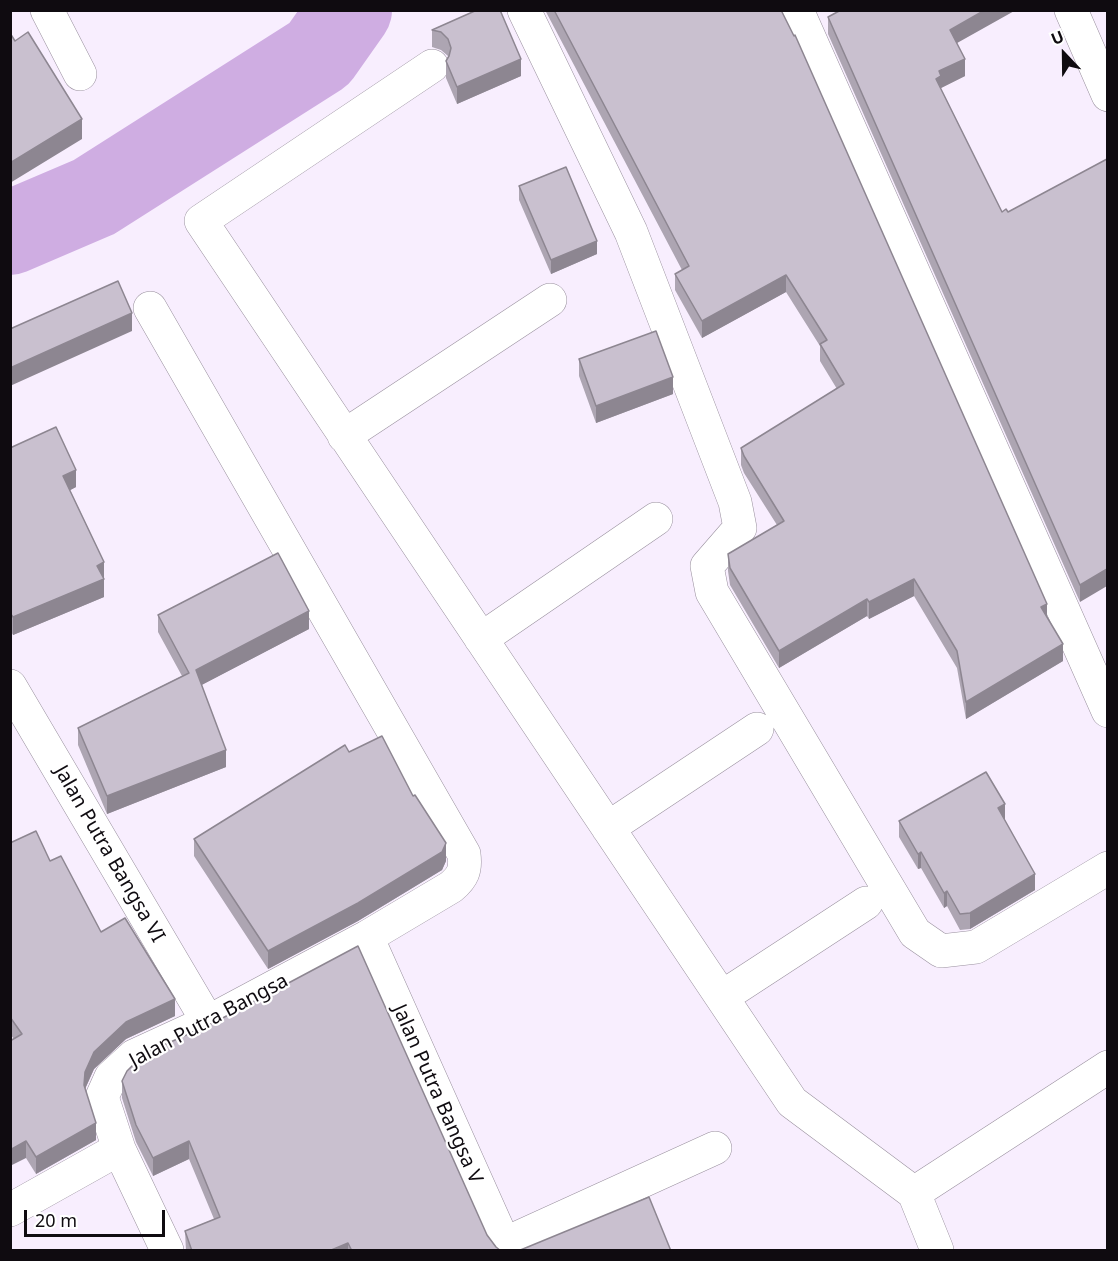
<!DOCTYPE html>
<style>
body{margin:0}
#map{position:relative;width:1118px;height:1261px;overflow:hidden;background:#f8eefe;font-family:"Noto Sans",sans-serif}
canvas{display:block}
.frame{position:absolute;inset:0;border:12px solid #0f0b10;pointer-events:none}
.north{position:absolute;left:1034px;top:24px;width:60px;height:60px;-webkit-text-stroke:4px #fff;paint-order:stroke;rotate:338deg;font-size:16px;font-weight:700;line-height:24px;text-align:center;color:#0f0b10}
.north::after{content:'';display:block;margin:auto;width:21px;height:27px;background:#0f0b10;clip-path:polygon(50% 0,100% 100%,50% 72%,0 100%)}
.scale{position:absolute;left:24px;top:1210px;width:141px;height:27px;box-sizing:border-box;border:3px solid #0f0b10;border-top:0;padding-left:8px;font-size:18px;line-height:21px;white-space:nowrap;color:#0f0b10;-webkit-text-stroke:4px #fff;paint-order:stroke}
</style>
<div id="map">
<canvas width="1118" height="1261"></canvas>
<div class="frame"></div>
<div class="north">U</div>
<div class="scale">20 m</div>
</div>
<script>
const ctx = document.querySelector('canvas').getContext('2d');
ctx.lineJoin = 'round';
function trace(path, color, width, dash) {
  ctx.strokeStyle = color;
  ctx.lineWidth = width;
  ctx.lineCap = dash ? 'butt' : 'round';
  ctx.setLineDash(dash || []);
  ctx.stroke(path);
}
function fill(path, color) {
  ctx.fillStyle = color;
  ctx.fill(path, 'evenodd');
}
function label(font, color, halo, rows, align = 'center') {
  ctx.font = font + ' "Noto Sans",sans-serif';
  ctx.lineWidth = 4.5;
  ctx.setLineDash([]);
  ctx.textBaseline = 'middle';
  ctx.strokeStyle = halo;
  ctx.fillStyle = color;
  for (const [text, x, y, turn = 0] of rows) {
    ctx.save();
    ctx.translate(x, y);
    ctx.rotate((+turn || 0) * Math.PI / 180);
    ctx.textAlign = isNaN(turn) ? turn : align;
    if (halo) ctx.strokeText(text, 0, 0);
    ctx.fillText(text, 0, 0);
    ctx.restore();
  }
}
const river = new Path2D(`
 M10 233 94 197 319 54 350 10`);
const minor = new Path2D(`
 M47 10 80 74
 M524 10 631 232 735 502 740 528 707 566 712 592 915 933 941 951 976 947 1108 868
 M797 10 1108 711
 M1071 10 1108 95
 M432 66 201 221 792 1102 914 1193 937 1250
 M344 436 550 300
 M481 639 656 519
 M10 686 208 1022
 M608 828 757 729
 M367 937 507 1250
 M722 997 866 903
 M119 1149 167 1250
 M914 1193 1108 1067
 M10 1210 119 1149 102 1097 111 1077 134 1056 208 1022 367 937 451 887C463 877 466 870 464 854L150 308
 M504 1244 715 1148`);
const wall = new Path2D(`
 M477 10 521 76 457 104 446 78V61L448 57V56L441 50 432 47V30Z
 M545 10H781L1047 618 1063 661 966 719 957 668 914 596 869 619 867 616 779 668 730 585 728 571V554L777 525 744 473 741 465V448L837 389 820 361V346L786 292 702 338 675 290V274L682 270Z
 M828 17 957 43 965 76 941 88V89L1002 212H1008L1107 159 1080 602 828 34Z
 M519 186 597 254 551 274 519 200Z
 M579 359 673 394 596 423 579 376Z
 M10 448 76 487 70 490 104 562V597L13 635 10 630Z
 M158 615 309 629 201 685 226 767 107 814 78 745V728L182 676 158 632Z
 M349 752 446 861 442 870 358 921 268 969 194 856V839Z
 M1005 820 1035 890 970 929 960 930 947 906 944 908 921 868 918 869 899 837V821Z
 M10 843 50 861 101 932 175 1016 126 1039 94 1069 85 1089 96 1140 36 1174 26 1158 14 1039 10 1034Z
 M122 1081 487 1235 496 1247 501 1251H186L185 1231 214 1219 189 1159 153 1176 136 1142 122 1098Z`);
const shadedWall = new Path2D(`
 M985 10H1016L950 47V30Z
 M521 59V76L457 104V87Z
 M965 59V76L941 88V93L936 79 939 71Z
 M82 119V139L10 183V163Z
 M597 241V254L551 274V260Z
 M786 275V292L702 338V321Z
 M132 313V331L10 386V368Z
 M673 377V394L596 423V406Z
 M76 470V487L63 494V476Z
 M104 562V597L13 635V617Z
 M1107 569V586L1080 602V585Z
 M914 579V596L869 619V602Z
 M867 599V616L779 668V651Z
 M1047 604V621L1041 607Z
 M309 611V629L196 688V670Z
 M1063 644V661L966 719V702Z
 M226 750V767L107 814V796Z
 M1005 804V820L998 824V808Z
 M446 843V861L442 870 358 921 268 969V951Z
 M921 852V868L918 869V854Z
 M1035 874V890L970 929V913Z
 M947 891V906L944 908V893Z
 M175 999V1016L126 1039 94 1069 85 1089 84 1085 85 1072 94 1052 126 1022Z
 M96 1123V1140L36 1174V1157Z
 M26 1141V1158L10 1166V1150Z
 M189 1141V1159L153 1176V1158Z
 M348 1243V1251H329Z`);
const building = new Path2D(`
 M477 10H500L521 59 457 87 446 61 449 56 451 48 448 39 441 32 432 30Z
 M554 10H781L794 36 795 35 1047 604 1041 607 1063 644 966 702 957 651 914 579 869 602 867 599 779 651 730 568 728 554 784 521 744 456 741 448 844 384 820 344 827 340 786 275 702 321 675 274 689 266Z
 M841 10H985L950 30 965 59 939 71 941 76 936 79 1002 212 1006 209 1008 212 1107 159V569L1080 585 828 17Z
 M28 32 82 119 10 163V33L15 41Z
 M566 167 597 241 551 260 519 186Z
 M118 281 132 313 10 368V329Z
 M656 331 673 377 596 406 579 359Z
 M56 427 76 470 63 476 104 562 97 566 104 579 13 617 10 613V448Z
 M278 553 309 611 196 670 226 750 107 796 78 728 189 673 158 615Z
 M382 736 413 796 415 795 446 843 442 852 358 903 268 951 194 839 345 745 349 752Z
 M986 772 1005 804 998 808 1035 874 970 913 960 914 947 891 944 893 921 852 918 854 899 821Z
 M36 831 50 861 61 856 101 932 125 918 175 999 126 1022 94 1052 85 1072 84 1085 96 1123 36 1157 26 1141 10 1150V1041L22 1034 10 1017V843Z
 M358 946 487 1235 496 1247 501 1251H352L348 1243 329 1251H192L185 1231 220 1217 189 1141 153 1158 136 1125 122 1081 127 1071 144 1054 217 1021Z
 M649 1197 671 1251H518Z`);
const streetNames = [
 ["Jalan Putra Bangsa VI",109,854,60],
 ["Jalan Putra Bangsa",209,1021,-28],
 ["Jalan Putra Bangsa V",437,1094,66]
];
trace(river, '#cfade2', 84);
trace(minor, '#99909e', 34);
trace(minor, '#fff', 33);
fill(wall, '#ada5b2');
fill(shadedWall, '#8d8691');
fill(building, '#c9c0cf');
trace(building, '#8d8691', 1.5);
label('20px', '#0f0b10', '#fff', streetNames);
</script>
